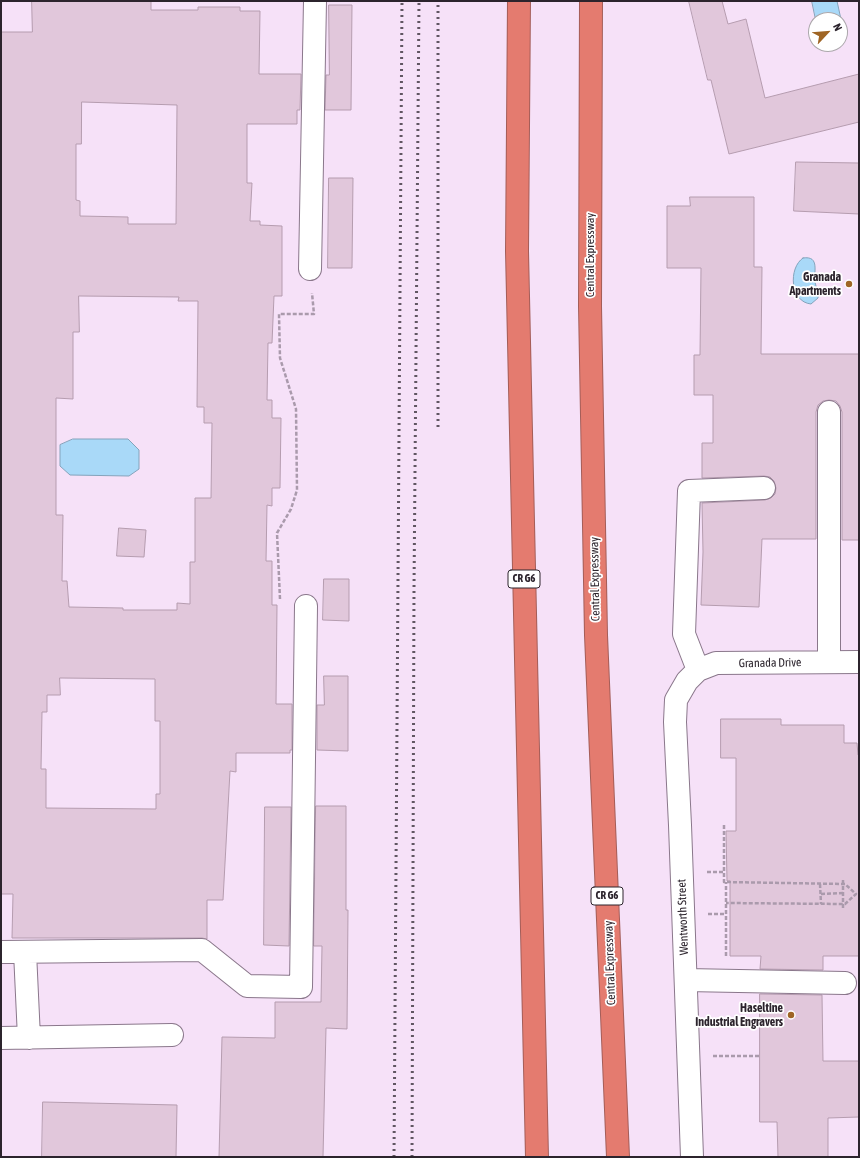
<!DOCTYPE html>
<style>
body{margin:0}
#map{position:relative;width:860px;height:1158px;overflow:hidden;background:#f6e1f8;font-family:"Asap Condensed",sans-serif}
canvas{display:block}
.frame{position:absolute;inset:0;border:2px solid #2c242d;pointer-events:none}
.north{position:absolute;left:808px;top:12px;width:40px;height:40px;box-sizing:border-box;background:#fff;border:1px solid #aba7ab;border-radius:50%;rotate:64deg;font-size:11px;font-weight:700;line-height:16px;text-align:center;color:#2c242d}
.north::after{content:'';display:block;margin:auto;width:14px;height:18px;background:#9f6524;clip-path:polygon(50% 0,100% 100%,50% 72%,0 100%)}
</style>
<div id="map">
<canvas width="860" height="1158"></canvas>
<div class="frame"></div>
<div class="north">N</div>
</div>
<script>
const ctx = document.querySelector('canvas').getContext('2d');
ctx.lineJoin = 'round';
function fill(path, color) {
  ctx.fillStyle = color;
  ctx.fill(path, 'evenodd');
}
function trace(path, color, width, dash) {
  ctx.strokeStyle = color;
  ctx.lineWidth = width;
  ctx.lineCap = dash ? 'butt' : 'round';
  ctx.setLineDash(dash || []);
  ctx.stroke(path);
}
function label(font, color, halo, rows, align = 'center') {
  ctx.font = font + ' "Asap Condensed",sans-serif';
  ctx.lineWidth = 3.5;
  ctx.setLineDash([]);
  ctx.textBaseline = 'middle';
  ctx.strokeStyle = halo;
  ctx.fillStyle = color;
  for (const [text, x, y, turn = 0] of rows) {
    ctx.save();
    ctx.translate(x, y);
    ctx.rotate((+turn || 0) * Math.PI / 180);
    ctx.textAlign = isNaN(turn) ? turn : align;
    if (halo) ctx.strokeText(text, 0, 0);
    ctx.fillText(text, 0, 0);
    ctx.restore();
  }
}
const water = new Path2D(`
 M812 1H837L842 24H840V20H816Z
 M803 258C821 255 813 274 815 282 816 288 819 292 818 298L811 304C790 302 788 268 803 258Z
 M73 439H128L139 450V469L129 476 70 475 60 466V445Z`);
const building = new Path2D(`
 M32 1H151V10H198V7H240V11H260L259 74H301L300 110H297V124H247V183H252L250 221H260V225L282 226V296H274L272 343H268L267 400H272V418H281L280 488H272V506L267 505 266 561H272V605H277L276 704H292V750H290V753H236V772L230 771 223 900H207V939L202 938H12L13 894H1V32H32ZM82 102 177 105 176 224H128V217L80 216V201L76 200V144H81ZM79 296 179 297 178 301H198L197 407H204V423H212L211 498H195V562H190V604L177 603V610H123V608L69 607 67 581H62L63 515H56V398L73 399V332H79ZM60 678 155 679V721H160V794H156V809L46 808V769H41L42 712H47V695H60Z
 M689 1H722L728 24 746 19 765 98 859 74V122L729 154 711 80H708Z
 M329 5H352L351 110H325L326 75H329Z
 M796 162 859 163V214L794 211Z
 M329 178H353L352 268H328Z
 M690 197H754V267H762L761 354H859V540H842V412L840 406 836 401 829 400 823 401 818 405 816 412V539H762L759 607 701 605 703 552 702 503 765 500 771 498 775 494 776 488 774 481 770 477 764 476 702 478V443H713V395H694V355H700L701 268H667V206H690Z
 M119 528 146 530 144 557 117 556Z
 M324 579H349V621L323 620Z
 M324 676H348V751L317 750V705H324Z
 M721 719H781V725H844V743H857L858 755H859V956H823V970L760 969 761 956H730V881H727L726 831H736V758H721Z
 M316 806H346V910H348L347 1029 326 1028 323 1157H219L222 1037 275 1038V1002H321L322 946H314Z
 M265 807H291L289 946 264 945Z
 M760 994 822 995 823 1061H859V1117L828 1118V1157H778L777 1122H760Z
 M43 1102 177 1105 176 1157H42Z`);
const path = new Path2D(`
 M280 599 277 533 291 509 297 490 296 409 280 358 279 314H314L312 293
 M724 825V882L845 884 856 894 845 904 726 903
 M707 872H724
 M820 884 821 904
 M821 894 843 893
 M708 914H726
 M726 956V882
 M713 1056H760`);
const minor = new Path2D(`
 M310 269 315 1
 M829 662V412
 M698 670 684 634 689 491 764 488
 M1 952 202 950 247 986 301 987 306 606
 M25 952 29 1038
 M686 980 845 983
 M1 1038 172 1035
 M692 1157 680 825 675 722 676 700 687 681 698 670 716 663 859 662`);
const highway = new Path2D(`
 M519 1 517 251 537 1157
 M591 1 590 306 596 635 618 1157`);
const rail = new Path2D(`
 M438 427V1
 M394 1157 402 1
 M412 1157 414 589 419 1`);
const pathBridge = new Path2D(`
 M843 880V908`);
const markers = [
 [849,284,4,"#9f6524"],
 [791,1015,4,"#9f6524"]
];
const shields = [
 [524,579,32],
 [607,896,32]
];
const shieldNames = [
 ["CR G6",524,579],
 ["CR G6",607,896]
];
const streetNames = [
 ["Central Expressway",590,255,-90],
 ["Central Expressway",595,579,-91],
 ["Granada Drive",770,663,-1],
 ["Wentworth Street",683,917,-92],
 ["Central Expressway",610,963,-92]
];
const poiNames = [
 ["Granada",841,277],
 ["Apartments",841,291],
 ["Haseltine",783,1008],
 ["Industrial Engravers",783,1022]
];
fill(water, '#a9d9f8');
trace(water, '#84a3bb', 1);
fill(building, '#e1c7db');
trace(building, '#b59caf', 1);
trace(minor, '#8a778b', 24);
trace(highway, '#a45d58', 24);
trace(path, '#aa9aac', 2.5, [4, 2]);
trace(minor, '#fff', 22);
trace(highway, '#e47b6f', 22);
trace(rail, '#615662', 3, [2, 4]);
trace(pathBridge, '#aa9aac', 2.5, [4, 2]);
for (const [x, y, r, color] of markers) {
  const dot = new Path2D();
  dot.arc(x, y, r, 0, 2 * Math.PI);
  ctx.fillStyle = color;
  ctx.fill(dot);
  trace(dot, '#fff', 1.5);
}
for (const [x, y, w] of shields) {
  const box = new Path2D();
  box.roundRect(x - w / 2, y - 9, w, 18, 3);
  ctx.fillStyle = '#fff';
  ctx.fill(box);
  trace(box, '#2c242d', 1);
}
label('bold 11px', '#2c242d', null, shieldNames);
label('12px', '#2c242d', '#fff', streetNames);
label('bold 12px', '#2c242d', '#fff', poiNames, 'right');
</script>
